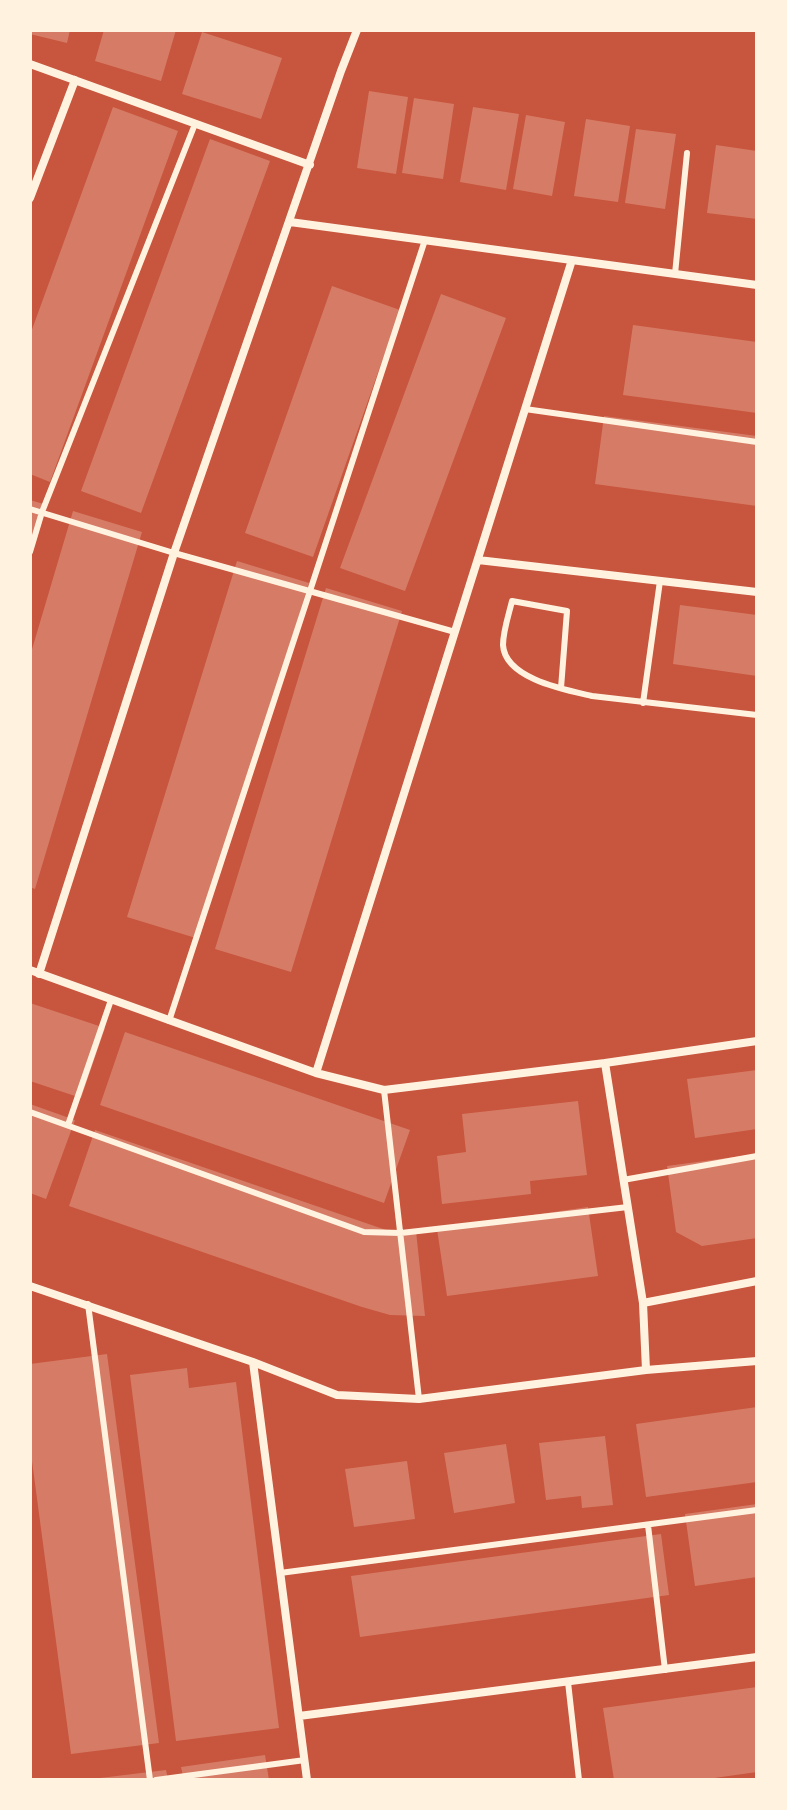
<!DOCTYPE html>
<style>
body{margin:0}
#map{position:relative;width:787px;height:1810px;overflow:hidden;background:#c8553d;font-family:"Alegreya Sans",sans-serif}
canvas{display:block}
.frame{position:absolute;inset:0;border:32px solid #fff3e0;pointer-events:none}
</style>
<div id="map">
<canvas width="787" height="1810"></canvas>
<div class="frame"></div>
</div>
<script>
const ctx = document.querySelector('canvas').getContext('2d');
ctx.lineJoin = 'round';
function fill(path, color) {
  ctx.fillStyle = color;
  ctx.fill(path, 'evenodd');
}
function trace(path, color, width, dash) {
  ctx.strokeStyle = color;
  ctx.lineWidth = width;
  ctx.lineCap = dash ? 'butt' : 'round';
  ctx.setLineDash(dash || []);
  ctx.stroke(path);
}
const building = new Path2D(`
 M30 30H70L67 43 30 34Z
 M104 30H176L161 81 95 61Z
 M202 32 282 58 261 119 182 94Z
 M369 91 408 97 396 174 357 168Z
 M414 98 454 104 443 179 402 173Z
 M113 107 178 131 50 482 30 474V335Z
 M473 107 519 114 506 190 460 182Z
 M526 115 565 122 552 196 513 189Z
 M586 119 630 126 618 202 574 196Z
 M636 129 676 134 665 209 625 203Z
 M210 139 270 161 141 513 81 491Z
 M716 145 757 151V219L707 213Z
 M332 286 400 310 313 557 245 533Z
 M441 294 506 318 405 591 340 568Z
 M633 325 757 342V413L623 395Z
 M604 416 757 436V506L595 484Z
 M30 500 47 505 31 557 30 556Z
 M73 511 142 532 35 889 30 887V656Z
 M237 561 309 583 199 939 127 917Z
 M326 588 402 611 291 972 215 949Z
 M680 605 757 615V676L673 664Z
 M30 1003 105 1028 81 1098 30 1081Z
 M125 1032 410 1130 384 1203 100 1105Z
 M757 1070V1129L695 1138 687 1079Z
 M578 1101 587 1175 530 1181 531 1194 442 1204 437 1156 466 1152 462 1114Z
 M30 1104 75 1120 46 1199 30 1193Z
 M95 1130 389 1231H416L425 1316 390 1315 362 1307 69 1206Z
 M757 1154V1238L702 1246 676 1232 667 1166Z
 M588 1207 598 1276 447 1296 437 1229Z
 M107 1354 159 1743 71 1754 30 1446V1364Z
 M187 1368 189 1388 236 1382 279 1728 176 1741 130 1375Z
 M757 1407V1482L646 1497 636 1424Z
 M605 1436 613 1505 582 1508 581 1496 546 1500 539 1443Z
 M506 1444 515 1503 454 1513 444 1453Z
 M407 1461 415 1519 354 1527 345 1469Z
 M757 1504V1577L695 1586 685 1514Z
 M661 1534 669 1595 360 1637 351 1576Z
 M757 1687V1772L700 1780H614L603 1708Z
 M265 1755 269 1780H184L181 1767Z
 M166 1770 168 1780H100V1778Z`);
const service = new Path2D(`
 M675 274 687 153
 M525 409 757 442
 M30 509 174 553 455 632
 M30 552 42 512 195 124
 M561 688 567 611 512 601C509 614 503 631 503 645 505 679 566 690 592 696L757 715
 M643 703 660 581
 M169 1021 425 240
 M384 1090 419 1399
 M30 1112 364 1232 401 1233 628 1207
 M68 1125 111 1000
 M623 1180 757 1156
 M88 1304 150 1780
 M648 1525 665 1670
 M280 1573 757 1510
 M568 1682 579 1780
 M156 1780 305 1760`);
const minor = new Path2D(`
 M30 64 310 165
 M30 198 75 80
 M290 222 757 285
 M478 560 757 592
 M30 970 316 1073 384 1090 605 1063 757 1041
 M39 974 174 553 341 71 357 30
 M605 1063 643 1303 646 1370
 M316 1073 572 260
 M30 1286 253 1362 337 1395 419 1399 646 1370 757 1361
 M643 1303 757 1281
 M253 1362 307 1780
 M299 1716 757 1657`);
fill(building, '#d67c66');
trace(service, '#fff3e0', 6);
trace(minor, '#fff3e0', 8);
</script>
